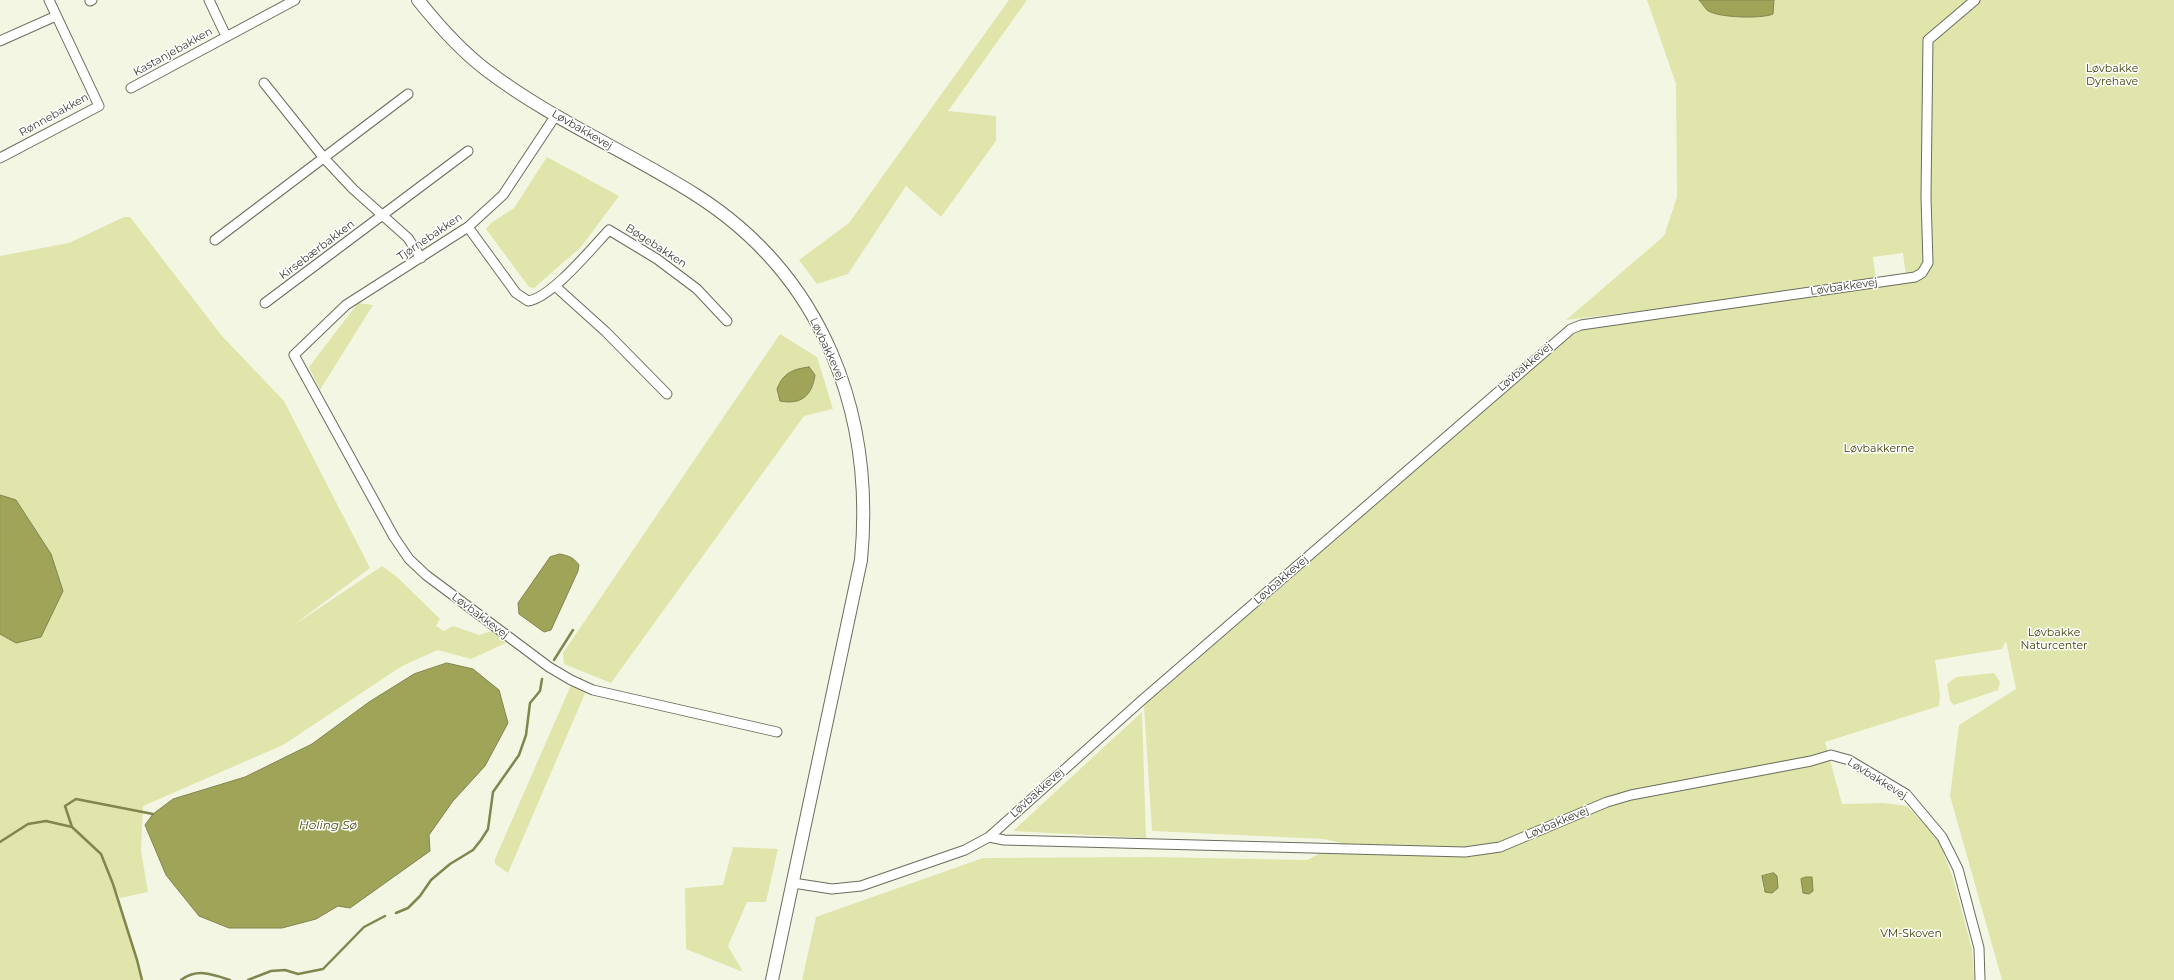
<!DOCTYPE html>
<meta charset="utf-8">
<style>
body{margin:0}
canvas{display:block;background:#f4f6e4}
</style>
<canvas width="2174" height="980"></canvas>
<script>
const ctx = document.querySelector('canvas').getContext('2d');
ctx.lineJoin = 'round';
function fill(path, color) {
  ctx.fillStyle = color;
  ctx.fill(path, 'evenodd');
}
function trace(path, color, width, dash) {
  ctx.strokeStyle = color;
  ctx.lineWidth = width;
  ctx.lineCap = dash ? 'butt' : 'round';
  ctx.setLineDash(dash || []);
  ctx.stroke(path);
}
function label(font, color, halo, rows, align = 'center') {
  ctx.font = font + ' Montserrat,sans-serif';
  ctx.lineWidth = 3;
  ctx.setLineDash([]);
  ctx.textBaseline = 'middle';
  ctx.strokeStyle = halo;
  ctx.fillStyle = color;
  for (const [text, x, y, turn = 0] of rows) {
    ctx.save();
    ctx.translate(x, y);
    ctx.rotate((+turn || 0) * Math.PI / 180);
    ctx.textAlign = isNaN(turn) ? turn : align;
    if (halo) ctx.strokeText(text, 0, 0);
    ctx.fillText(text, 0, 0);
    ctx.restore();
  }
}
const green = new Path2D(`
 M1009 0H1027L948 111 996 116V141L941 217 906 186 848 274 817 284 799 260 849 223Z
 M1647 0H1699L1708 11 1773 14 1774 0H2174V980H2002L1950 796 1959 725 2016 689 2006 641 2002 649 1935 660 1940 695 1939 706 1825 742 1842 804 1884 803 1907 806 1938 839 1953 878 1972 949 1974 980H802L816 917 983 858 1153 857 1307 860 1341 843 1324 839 1152 831 1144 706 1570 337 1583 329 1716 311 1715 302 1566 320 1664 236 1677 197 1676 84ZM1903 253 1906 276 1876 280 1873 257ZM1776 874 1778 885 1763 891 1762 875Z
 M547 157 619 196 581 247 534 288 529 287 486 229 491 223 514 208Z
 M124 217H130L222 336 284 401 370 568 291 627 382 566 397 577 440 619 436 626 444 631 453 626 479 635 492 631 506 643 471 659 438 650 402 666 283 745 143 806 141 851 148 892 120 898 104 862 139 962 142 980H0V256L69 243Z
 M358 303 373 305 320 390 309 367Z
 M780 334 817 357 833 409 804 416 611 683 564 664 563 653Z
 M1994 673 2000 682 1998 690 1954 705 1950 701 1947 684 1956 677Z
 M571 685 586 691 508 873 495 864V859Z
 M1142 712 1146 838 1013 831Z
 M733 847 778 849 766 902H747L728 946 743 972 686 949 685 888 723 885Z`);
const water = new Path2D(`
 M1699 0H1774L1773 14C1762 19 1717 18 1707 10 1704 7 1702 3 1699 0Z
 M809 367 815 375C812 396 801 405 780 401L777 389C783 373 793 369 809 367Z
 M0 495 16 500 51 554 63 591 41 637 16 643 0 634Z
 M560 554C569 556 573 557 579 565L578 571 551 630 544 632 519 614 518 603 550 557Z
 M447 663 473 669 499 690 508 723 485 766 453 801 429 835 430 851 350 908 338 906 316 919 282 928H229L199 916 166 875 145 825 153 814 173 799 245 777 312 744 369 702 414 674Z
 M1774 873 1777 876 1778 888 1772 893 1765 892 1762 876Z
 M1806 877H1812L1813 891 1809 894 1803 893 1801 879Z`);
const stream = new Path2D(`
 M554 660 573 630
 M72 827 65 806 76 799 153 814
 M0 842 28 824 46 821 72 827 101 854 113 884 137 960 142 980
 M396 913 408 908 420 896 431 880 450 864 473 850 481 840 488 829 493 792 519 755 526 735 530 703 540 691 542 679
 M181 980C197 968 212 974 230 980
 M248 980 271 971 285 970 298 974 323 969 364 927 385 916`);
const minor = new Path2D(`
 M209 0 226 36
 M90 1 92 0
 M0 41 56 16
 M264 83 324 158 353 189 408 238 421 258
 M131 88 295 0
 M556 115 503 195 468 227 346 305 294 355 394 537 409 559 426 575 549 667 571 680 593 690 777 732
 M0 158 99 106 49 0
 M468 227 516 293 528 301C551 298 592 248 609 230L657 259 697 289 727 321
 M215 240 408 94
 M555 286 606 332 667 394
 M265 303 468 151
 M989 837 1004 840 1465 852 1500 847 1607 802 1631 795 1811 761 1831 755 1849 760 1906 794 1942 837 1958 869 1979 948 1980 980
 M793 883 832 889 861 886 965 850 989 837 1141 701 1571 329 1581 325 1915 277 1922 273 1928 263 1926 197 1928 40 1975 0`);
const tertiary = new Path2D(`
 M418 0C438 25 459 49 485 69 550 119 627 151 696 195 823 276 875 413 861 560L772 980`);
const streetNames = [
 ["Kastanjebakken",173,52,-29],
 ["Rønnebakken",54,115,-29],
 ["Løvbakkevej",582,130,30],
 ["Tjørnebakken",430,237,-34],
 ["Bøgebakken",656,246,33],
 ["Kirsebærbakken",317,250,-37],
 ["Løvbakkevej",1844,287,-8],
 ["Løvbakkevej",827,349,65],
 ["Løvbakkevej",1525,367,-41],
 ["Løvbakkevej",1281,580,-41],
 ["Løvbakkevej",480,616,37],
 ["Løvbakkevej",1877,779,32],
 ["Løvbakkevej",1037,793,-42],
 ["Løvbakkevej",1557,823,-23]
];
const parkNames = [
 ["Løvbakke",2112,69],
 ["Dyrehave",2112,82],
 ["Løvbakkerne",1879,449],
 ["Løvbakke",2054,633],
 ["Naturcenter",2054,646],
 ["VM-Skoven",1911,934]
];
const waterNames = [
 ["Holing Sø",328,825]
];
fill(green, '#e0e5ac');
fill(water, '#9fa459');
trace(water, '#81854e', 1);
trace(stream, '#81854e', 2.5);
trace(minor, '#6b6d5d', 11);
trace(tertiary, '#6b6d5d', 14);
trace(minor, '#fff', 9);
trace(tertiary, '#fff', 12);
label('11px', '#3c3d36', '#fff', streetNames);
label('11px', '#414307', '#fff', parkNames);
label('italic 12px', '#4b4d14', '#fff', waterNames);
</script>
